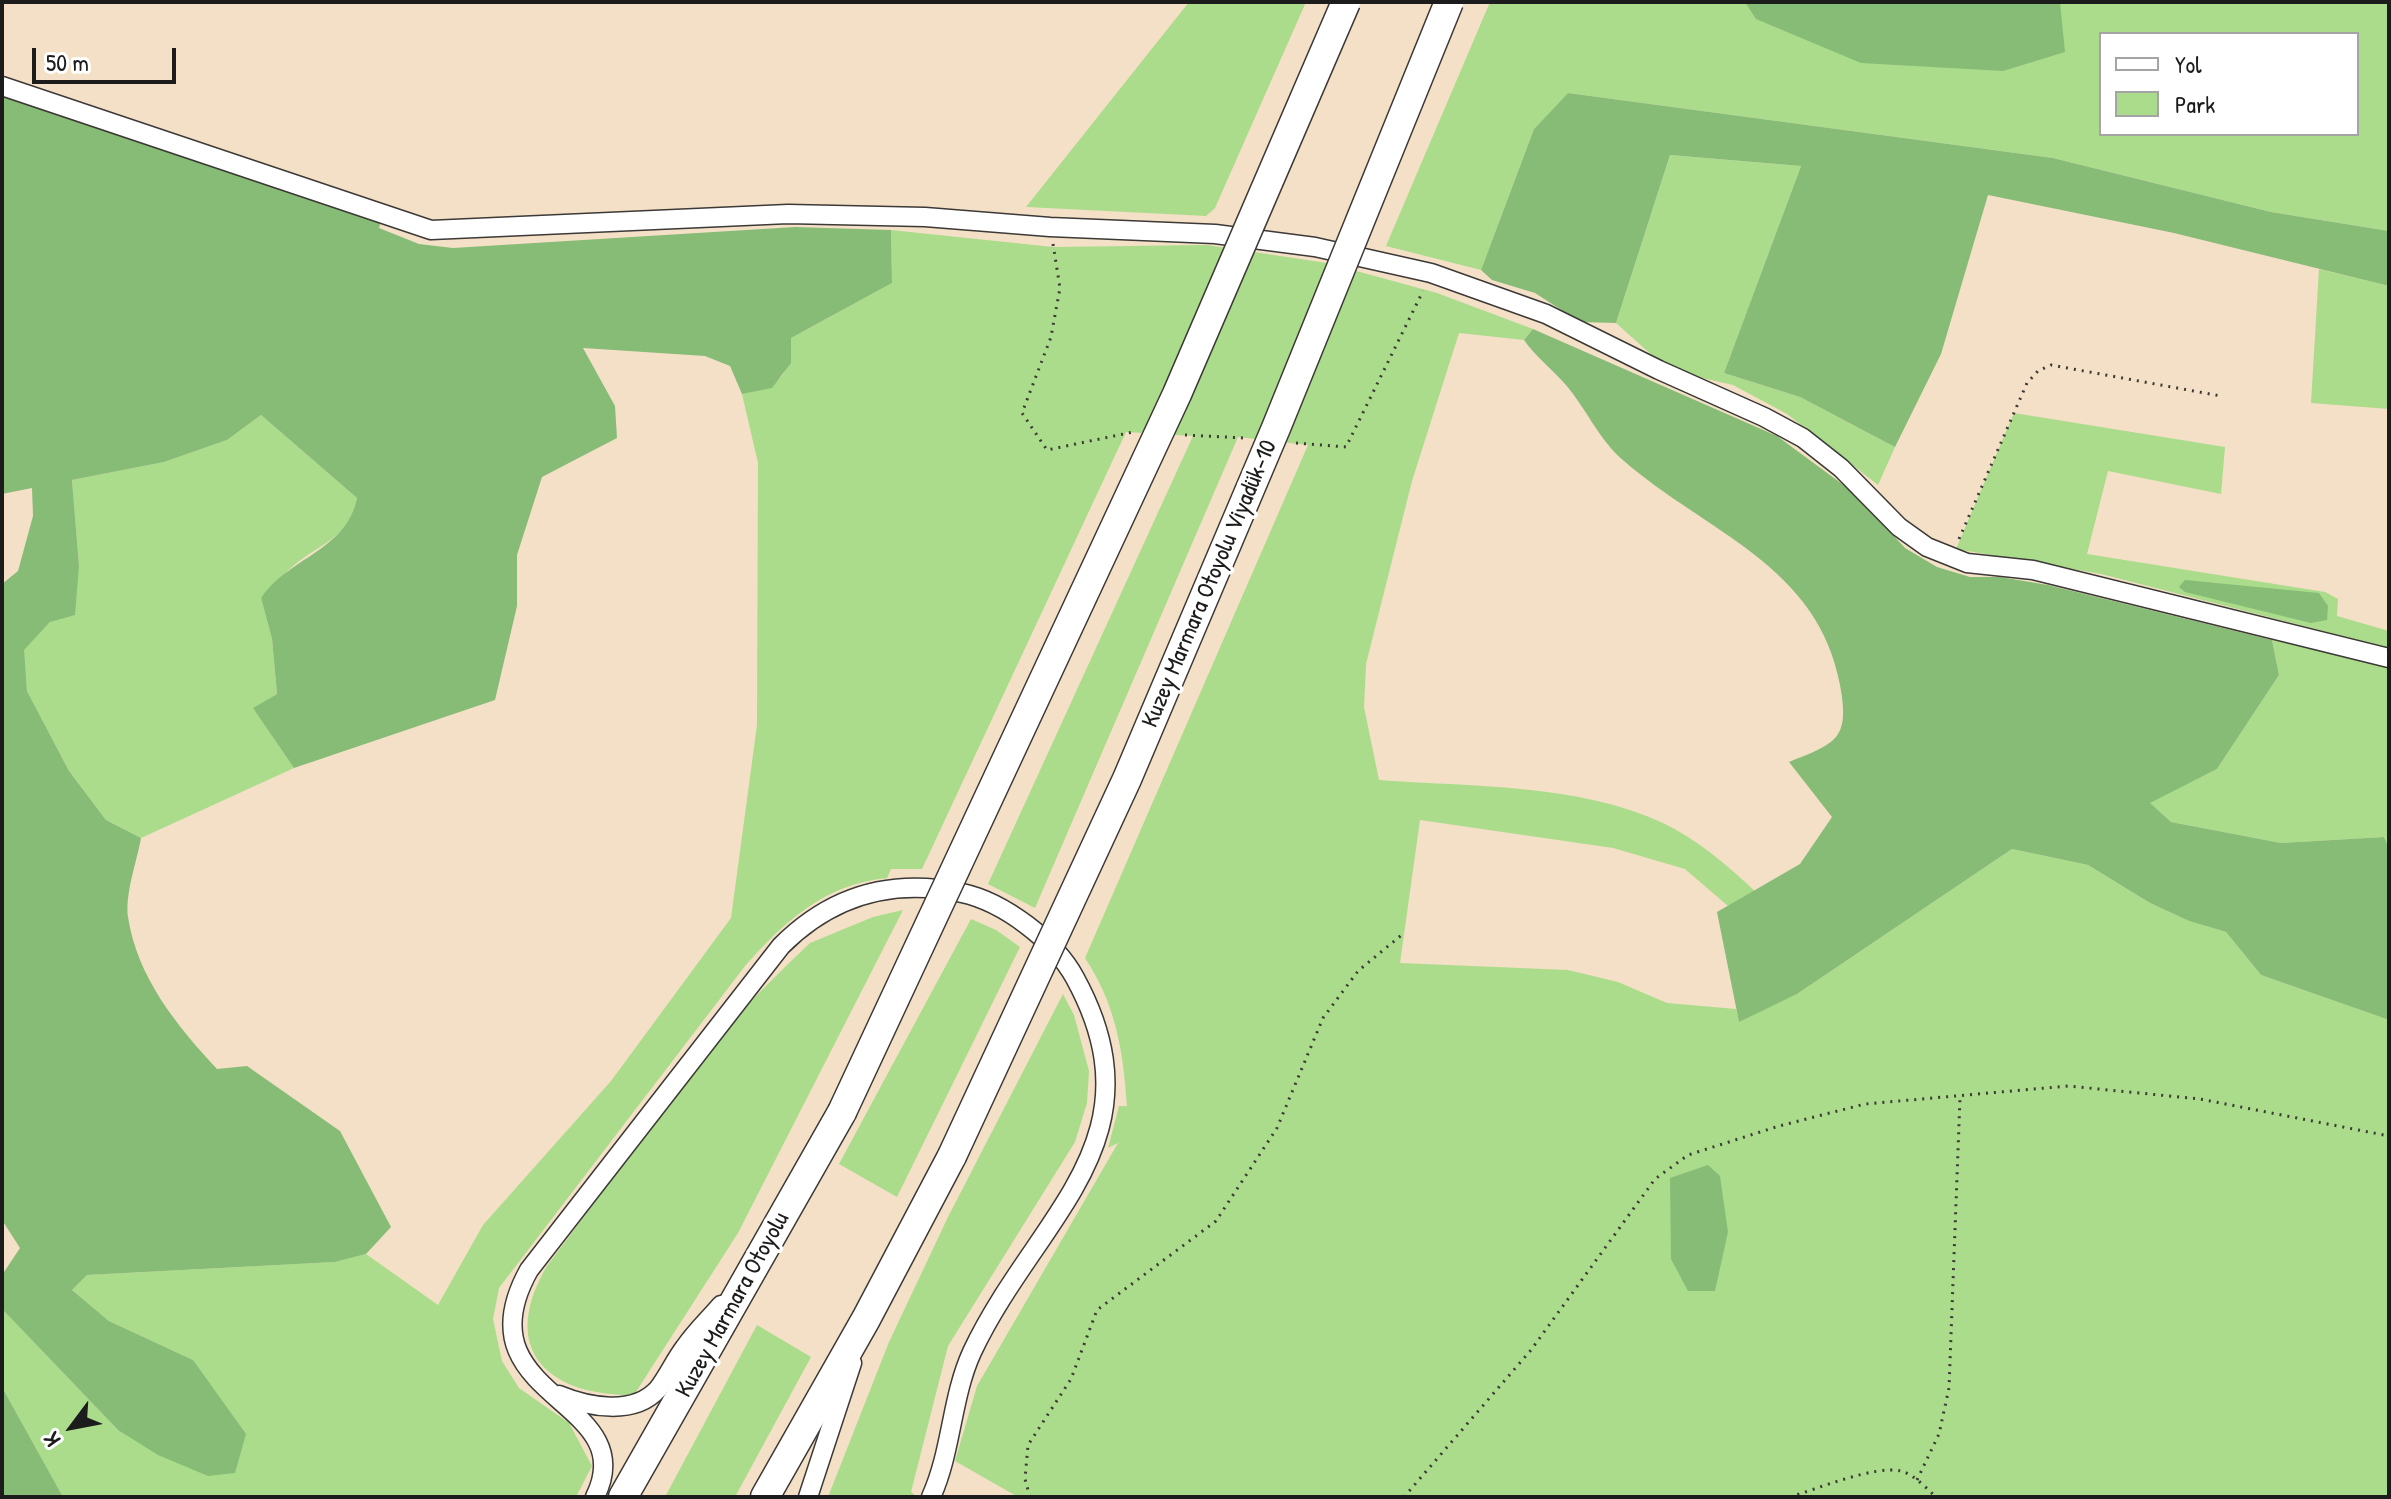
<!DOCTYPE html>
<meta charset="utf-8">
<style>
body{margin:0}
#map{position:relative;width:2391px;height:1499px;overflow:hidden;background:#f4e0c6;font-family:"Patrick Hand",sans-serif}
canvas{display:block}
.frame{position:absolute;inset:0;border:4px solid #1c1c1c;pointer-events:none}
.legend{position:absolute;left:2099px;top:32px;width:260px;height:104px;box-sizing:border-box;background:#fff;border:2px solid #a4a4a4;margin:0;padding:10px 14px;list-style:none;font-size:24px;color:#1c1c1c}
.legend li{display:flex;align-items:center;gap:16px;height:40px}
.legend b{width:40px;border:2px solid #a4a4a4}
.north{position:absolute;left:32px;top:1387px;width:80px;height:80px;-webkit-text-stroke:6px #fff;paint-order:stroke;rotate:238deg;font-size:22px;font-weight:700;line-height:32px;text-align:center;color:#1c1c1c}
.north::after{content:'';display:block;margin:auto;width:28px;height:36px;background:#1c1c1c;clip-path:polygon(50% 0,100% 100%,50% 72%,0 100%)}
.scale{position:absolute;left:32px;top:48px;width:144px;height:36px;box-sizing:border-box;border:4px solid #1c1c1c;border-top:0;padding-left:10px;font-size:24px;line-height:28px;white-space:nowrap;color:#1c1c1c;-webkit-text-stroke:6px #fff;paint-order:stroke}
</style>
<div id="map">
<canvas width="2391" height="1499"></canvas>
<div class="frame"></div>
<ul class="legend">
<li><b style="height:10px;background:#fff"></b>Yol</li>
<li><b style="height:22px;background:#aadc8b"></b>Park</li>
</ul>
<div class="north">K</div>
<div class="scale">50 m</div>
</div>
<script>
const ctx = document.querySelector('canvas').getContext('2d');
ctx.lineJoin = 'round';
function fill(path, color) {
  ctx.fillStyle = color;
  ctx.fill(path, 'evenodd');
}
function trace(path, color, width, dash) {
  ctx.strokeStyle = color;
  ctx.lineWidth = width;
  ctx.lineCap = dash ? 'butt' : 'round';
  ctx.setLineDash(dash || []);
  ctx.stroke(path);
}
function label(font, color, halo, rows, align = 'center') {
  ctx.font = font + ' "Patrick Hand",sans-serif';
  ctx.lineWidth = 7;
  ctx.setLineDash([]);
  ctx.textBaseline = 'middle';
  ctx.strokeStyle = halo;
  ctx.fillStyle = color;
  for (const [text, x, y, turn = 0] of rows) {
    ctx.save();
    ctx.translate(x, y);
    ctx.rotate((+turn || 0) * Math.PI / 180);
    ctx.textAlign = isNaN(turn) ? turn : align;
    if (halo) ctx.strokeText(text, 0, 0);
    ctx.fillText(text, 0, 0);
    ctx.restore();
  }
}
const green = new Path2D(`
 M1189 2H1306L1215 208 1206 216 1026 207Z
 M1490 2H2389V231L2271 212 2053 158 1568 93 1534 129 1481 270 1386 246ZM2101 34H2357V134H2101Z
 M1670 155 1801 166 1724 373 1800 397 1895 447 1878 485 1787 414 1733 385 1689 375 1654 357 1616 323Z
 M891 230 1053 247 1207 245 1327 263 1437 293 1533 329 1524 340 1459 333 1412 481 1366 664 1364 707 1379 780C1471 787 1577 783 1663 823 1697 839 1728 866 1756 892L1728 906 1685 869 1613 848 1420 820 1400 963 1568 970 1618 982 1667 1003 1736 1009 1739 1021 1797 994 2012 849 2088 865 2150 903 2189 921 2226 932 2261 975 2389 1020V1497H1018L955 1461 977 1386 1118 1143 1108 1148 1119 1106H1127C1123 1050 1116 1005 1085 958L1308 445 1238 437 1035 908 988 884 1193 436 1126 432 922 869H891L887 878C825 884 785 921 745 966L499 1288 493 1319 502 1361 519 1388 569 1423 592 1466 576 1497H63L2 1387V1309L118 1430 193 1360 109 1321 72 1290 87 1275 335 1262 366 1254 438 1305 483 1225 611 1081 731 918 757 725 758 463 742 394C779 386 791 377 791 338L892 283Z
 M2319 269 2389 286V409L2311 403Z
 M2014 413 2225 447 2221 494 2108 471 2087 554 2325 592 2338 599 2337 616 2389 631V648L2101 574 1956 549Z
 M261 415 357 498C349 536 326 541 298 562 285 572 273 587 261 598L272 639 277 694 254 708 294 768 141 838 106 820 69 771 27 691 23 650 50 622 79 565 72 480 164 462 227 440Z
 M2272 640 2389 667V848L2384 837 2281 843 2171 822 2149 803 2217 769 2279 675Z
 M903 910 738 1233 634 1395C547 1396 498 1349 547 1266L728 1024 789 963 810 943 873 917Z
 M971 919 996 930 1020 947 897 1197 839 1164Z
 M1063 994 1074 1015 1089 1071 1087 1103 1075 1142 948 1346 911 1492 916 1496 828 1497 889 1342 948 1217Z
 M757 1325 811 1357 735 1497H665Z`);
const forest = new Path2D(`
 M1745 2H2060L2065 52 2003 71 1861 63 1756 19Z
 M2 86 383 214 379 228 419 244 453 248 795 227 891 230 892 283 791 338V363L772 388 742 394 730 366 705 356 583 348 615 406 617 438 542 477 517 555V606L495 700 294 768 253 708 277 694 272 639 261 598C289 557 346 551 357 498L261 415 227 440 164 462 72 480 79 565 75 615 50 622 24 650 27 691 69 771 106 820 141 838C137 861 125 893 128 917 137 977 177 1026 217 1069L247 1066 340 1131 391 1227 366 1254 335 1262 87 1275 72 1290 109 1321 193 1360 246 1434 235 1473 208 1476 158 1455 118 1430 2 1309V1275L20 1248 2 1220V584L18 571 33 516 32 488 2 494Z
 M1568 93 2053 158 2271 212 2389 231V286L2174 233 1988 195 1941 354 1895 447 1800 397 1724 373 1801 166 1670 155 1616 323 1580 322 1535 293 1492 280 1481 270 1534 129Z
 M1533 329 1777 436 1853 492 1905 548 1937 567 1970 577H2000L2048 585 2272 640 2279 675 2217 769 2150 803 2171 822 2281 843 2384 837 2389 848V1020L2261 975 2226 932 2189 921 2150 903 2088 865 2012 849 1797 994 1739 1022 1717 912 1800 864 1832 817 1789 762C1837 743 1850 739 1840 685 1818 565 1707 533 1624 461 1599 440 1586 408 1565 384 1552 369 1536 357 1524 340Z
 M2185 580 2319 593 2328 606 2327 620 2311 623 2185 592 2179 587Z
 M1708 1165 1720 1176 1728 1232 1715 1291H1688L1671 1259 1670 1178Z
 M2 1387 63 1497H2Z`);
const path = new Path2D(`
 M1053 244 1060 288 1051 337 1022 413 1047 450 1133 432
 M1185 435 1245 438
 M1296 443 1346 447 1423 291
 M1959 539 2027 383 2038 371 2051 365 2221 396
 M1917 1480 1939 1434 1949 1388 1960 1098
 M1030 1497 1025 1479 1028 1445 1071 1379 1097 1310 1216 1221 1277 1128 1323 1018 1358 971 1404 933
 M1404 1497 1531 1350 1655 1179 1688 1155 1779 1126 1865 1104 2068 1086 2200 1099 2389 1136
 M1790 1497C1817 1489 1874 1465 1901 1471 1915 1475 1926 1488 1936 1497`);
const minor = new Path2D(`
 M2 86 431 230 788 214 925 217 1050 227 1215 234 1315 247 1431 273 1546 314 1659 370 1764 417 1803 438 1841 468 1899 527 1927 547 1967 563 2033 570 2389 658
 M559 1395C588 1407 634 1416 658 1389 668 1376 675 1360 685 1347 695 1332 709 1319 721 1305
 M595 1497C644 1398 457 1399 529 1270L781 946C831 896 892 878 962 893 1004 902 1055 941 1075 978 1164 1141 1036 1216 972 1352 951 1398 952 1451 931 1497
 M808 1497 852 1363`);
const highway = new Path2D(`
 M623 1497 842 1112
 M765 1497 866 1319 952 1156`);
const highwayBridge = new Path2D(`
 M842 1112 1177 394 1346 2
 M952 1156 1127 779 1276 428 1449 2`);
const streetNames = [
 ["Kuzey Marmara Otoyolu Viyadük-10",1210,584,-67],
 ["Kuzey Marmara Otoyolu",733,1305,-61]
];
fill(green, '#aadc8b');
fill(forest, '#87bc77');
trace(minor, '#3c3936', 21);
trace(highway, '#3c3936', 31);
trace(path, '#3c3936', 3, [2, 6]);
trace(minor, '#fff', 18);
trace(highway, '#fff', 28);
trace(highwayBridge, '#3c3936', 31, []);
trace(highwayBridge, '#fff', 28);
label('24px', '#1c1c1c', '#fff', streetNames);
</script>
